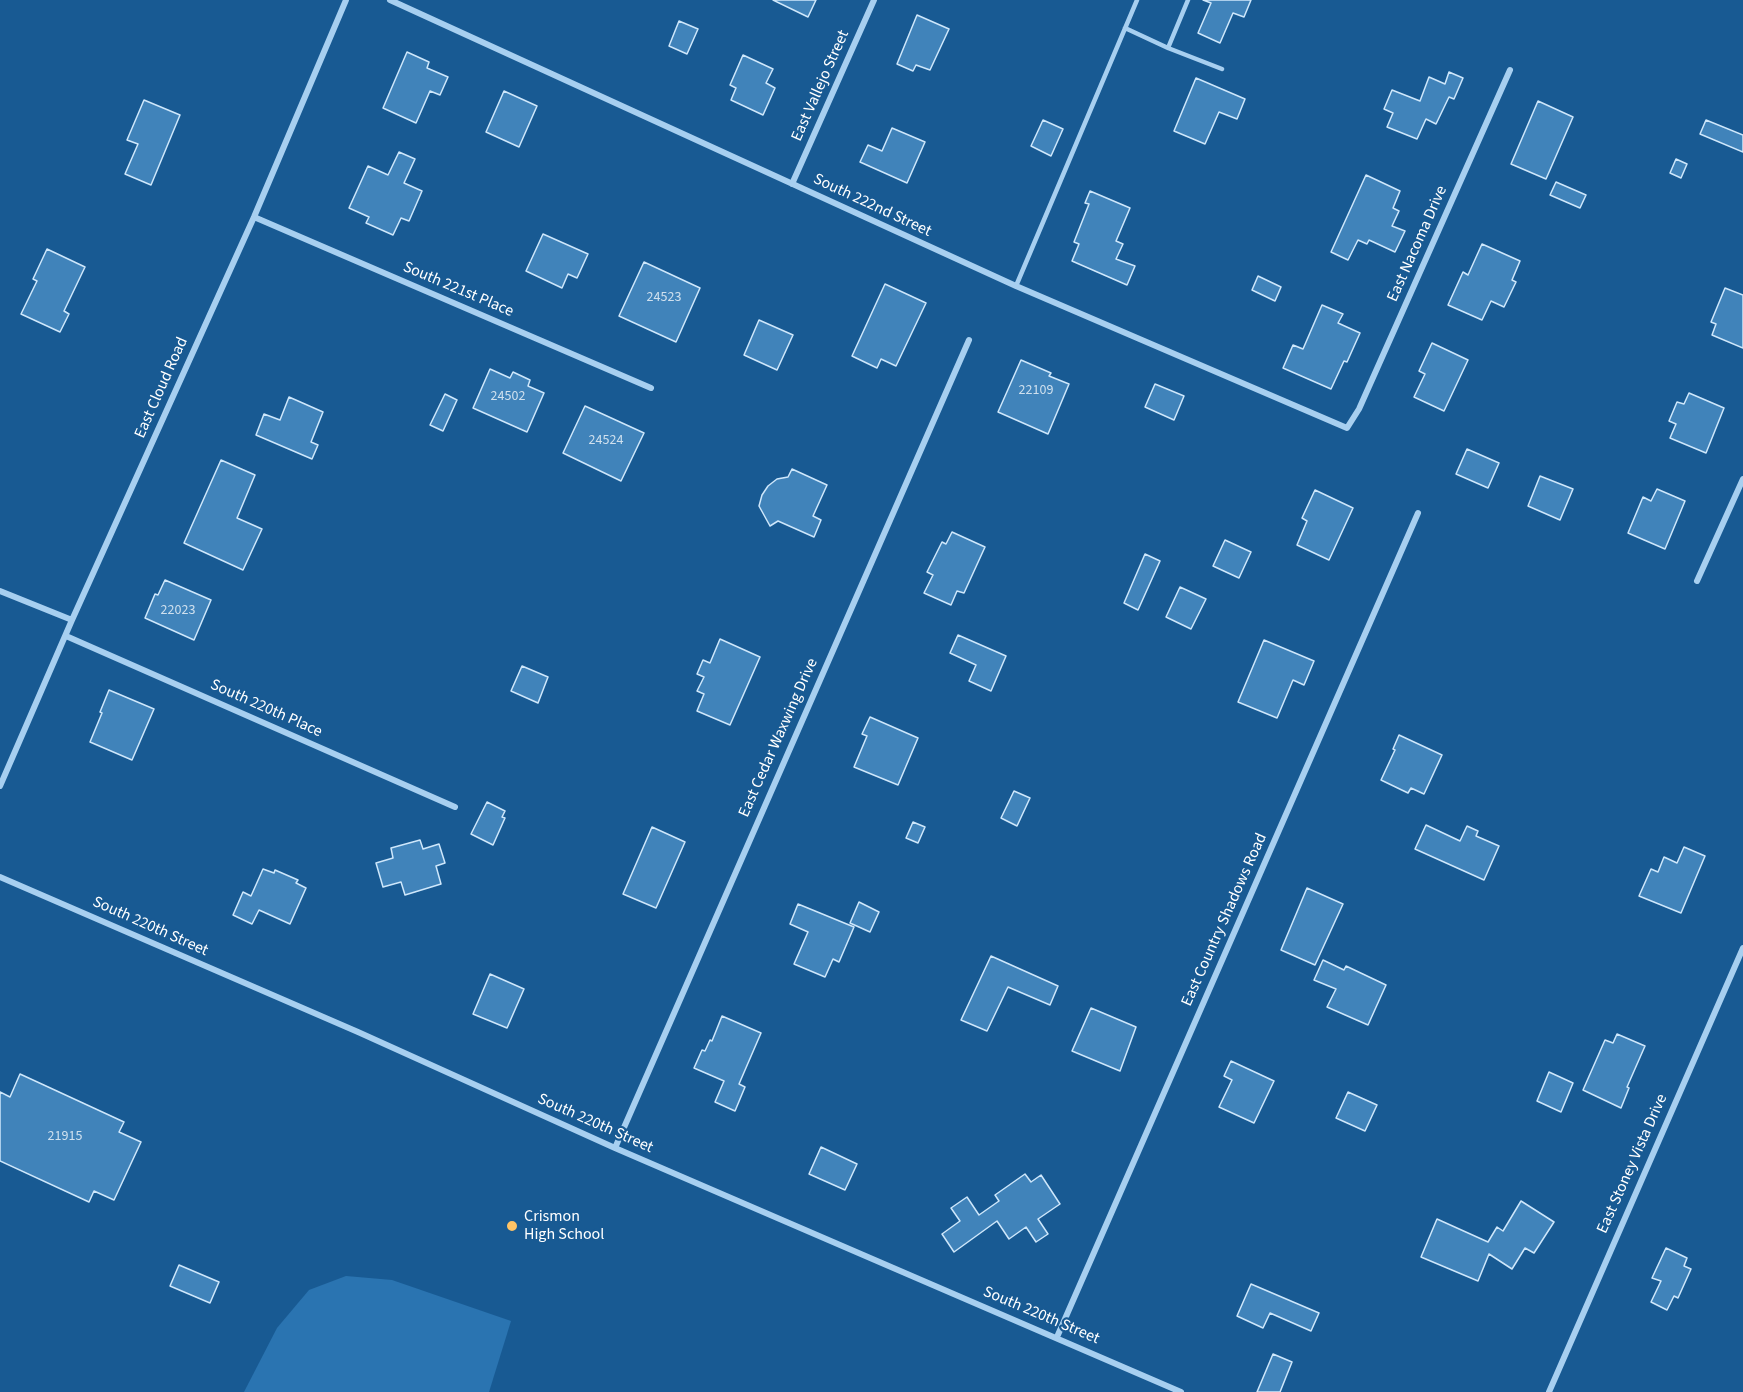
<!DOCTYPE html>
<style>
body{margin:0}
canvas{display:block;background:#185a93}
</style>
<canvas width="1743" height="1392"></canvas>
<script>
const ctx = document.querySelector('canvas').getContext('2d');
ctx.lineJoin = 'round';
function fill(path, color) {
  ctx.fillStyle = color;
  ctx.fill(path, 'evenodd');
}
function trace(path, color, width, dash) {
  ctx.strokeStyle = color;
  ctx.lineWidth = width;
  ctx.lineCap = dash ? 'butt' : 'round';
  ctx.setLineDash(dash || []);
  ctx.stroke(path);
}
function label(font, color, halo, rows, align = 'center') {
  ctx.font = font + ' "Source Sans 3",sans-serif';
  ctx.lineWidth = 4.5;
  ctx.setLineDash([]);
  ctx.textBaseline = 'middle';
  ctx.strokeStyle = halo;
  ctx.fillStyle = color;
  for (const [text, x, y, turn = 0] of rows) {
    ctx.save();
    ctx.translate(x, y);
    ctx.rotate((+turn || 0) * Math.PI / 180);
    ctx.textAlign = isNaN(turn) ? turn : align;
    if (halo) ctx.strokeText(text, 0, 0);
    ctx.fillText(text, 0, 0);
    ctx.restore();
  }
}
const green = new Path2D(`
 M346 1276 392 1280 511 1321 489 1392H244L277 1328 309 1290Z`);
const building = new Path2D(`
 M773 0H816L808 17Z
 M1203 0H1251L1244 17 1233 13 1220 43 1198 33 1211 3Z
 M917 15 949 29 930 70 916 65 913 71 897 64Z
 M679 21 698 29 687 54 669 46Z
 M407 52 429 62 427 68 448 77 440 95 430 91 416 123 383 108Z
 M743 55 773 69 766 83 775 88 763 115 731 100 736 88 730 85Z
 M1449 72 1463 78 1454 99 1449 97 1436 124 1426 119 1417 139 1387 127 1393 113 1384 109 1392 90 1420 101 1429 77 1445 84Z
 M1196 78 1245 99 1237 119 1219 112 1205 144 1174 131Z
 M504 91 537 106 519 147 486 132Z
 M144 100 180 115 151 185 125 174 138 144 127 140Z
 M1538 101 1573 117 1546 179 1511 164Z
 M1043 120 1063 129 1051 156 1031 146Z
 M1706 120 1743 135V152L1700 134Z
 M892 128 925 142 907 183 860 162 868 145 882 151Z
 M399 152 415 159 404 183 422 191 409 221 401 218 393 235 366 223 369 217 349 208 368 166 388 175Z
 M1676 159 1687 164 1681 178 1670 173Z
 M1366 175 1400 191 1393 208 1399 211 1392 226 1405 231 1395 252 1369 240 1367 244 1358 240 1348 260 1331 252Z
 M1556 182 1586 195 1580 208 1550 195Z
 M1090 191 1130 208 1116 241 1123 244 1116 259 1135 266 1127 285 1072 261 1079 244 1074 242 1089 204 1085 203Z
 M543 234 588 254 577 278 568 274 562 288 526 271Z
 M1482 244 1520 261 1512 280 1516 282 1504 307 1491 301 1482 320 1448 305 1463 272 1468 275Z
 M47 249 85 267 64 311 69 314 60 332 21 314 37 281 33 279Z
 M644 262 700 288 676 342 619 316Z
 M1258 276 1281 287 1275 301 1252 290Z
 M885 284 926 303 896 366 881 359 877 368 852 356Z
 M1725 288 1743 295V348L1712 335 1716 324 1711 322Z
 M1322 305 1343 314 1338 323 1360 333 1347 362 1344 361 1331 389 1283 368 1293 345 1303 349Z
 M759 320 793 335 777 370 744 355Z
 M1432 343 1468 360 1444 411 1414 397 1425 374 1419 371Z
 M1021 360 1051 373 1049 376 1069 384 1048 434 998 412Z
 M490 369 510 378 513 372 530 380 528 386 544 393 527 432 473 408Z
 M1155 384 1184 396 1174 420 1145 407Z
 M1689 393 1724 408 1706 453 1670 438 1676 424 1669 421 1677 402 1684 404Z
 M445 394 457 400 443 431 430 425Z
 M289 397 323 412 311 442 318 445 312 459 256 435 264 414 280 420Z
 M585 406 644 433 621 481 563 453Z
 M1467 449 1499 463 1488 488 1456 474Z
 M221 460 255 475 237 518 262 529 243 570 184 543Z
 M792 469 827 485 813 516 821 520 814 537 778 521 770 526 759 506 762 495 768 486 777 479 788 477Z
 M1540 476 1573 489 1560 520 1528 506Z
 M1657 489 1685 501 1665 549 1628 533 1643 497 1651 501Z
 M1315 490 1353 508 1329 560 1297 545 1307 521 1302 518Z
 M952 532 985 547 964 593 957 591 951 605 924 593 933 575 927 572 942 542 946 544Z
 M1225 540 1251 552 1239 578 1213 566Z
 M1145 554 1160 561 1138 610 1124 603Z
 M165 580 211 600 194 640 145 618 155 594 158 595Z
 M1180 587 1206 599 1191 629 1166 617Z
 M958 635 1006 656 991 691 969 681 976 665 950 653Z
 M720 639 760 657 730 725 697 711 704 694 697 691 704 677 697 674 703 660 710 663Z
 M1264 640 1314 661 1304 685 1293 680 1277 718 1238 702Z
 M522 666 548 677 538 703 511 691Z
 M109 690 154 709 132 760 90 742 102 713 100 712Z
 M870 717 918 738 898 785 854 767 867 736 862 734Z
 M1399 735 1442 755 1424 794 1411 788 1408 793 1381 780 1395 750 1393 749Z
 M1014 791 1030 798 1017 826 1001 818Z
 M487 802 505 811 502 817 505 818 493 845 471 834Z
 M913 822 925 827 918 843 906 838Z
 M1426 825 1460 841 1467 826 1478 831 1476 836 1499 846 1484 880 1415 849Z
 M652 827 685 842 656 908 623 894Z
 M420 840 423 849 439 844 445 863 436 866 441 884 405 895 401 882 383 887 376 863 393 858 391 848Z
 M1684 847 1705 856 1681 913 1639 896 1651 869 1658 872 1664 857 1677 863Z
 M263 869 274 873 275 870 298 880 296 883 306 888 290 924 259 910 252 924 233 915 243 892 251 896Z
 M1307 888 1343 904 1315 965 1281 950Z
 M859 902 879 912 870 932 850 923Z
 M798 904 854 927 839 962 833 959 825 977 794 964 808 932 790 924Z
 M991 956 1058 986 1050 1005 1008 987 987 1031 961 1020Z
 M1323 960 1344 970 1346 966 1386 985 1368 1025 1327 1007 1336 989 1314 980Z
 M490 974 524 989 507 1028 473 1014Z
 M1091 1008 1136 1027 1120 1071 1072 1051Z
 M722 1016 761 1033 739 1084 745 1087 735 1111 715 1102 724 1081 694 1068 702 1050 705 1051 710 1040 712 1041Z
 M1617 1034 1645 1046 1627 1087 1629 1088 1621 1108 1583 1090 1605 1040 1613 1043Z
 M1231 1061 1274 1081 1254 1123 1219 1107 1232 1080 1224 1076Z
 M1549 1072 1573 1083 1561 1112 1537 1101Z
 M20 1074 124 1122 119 1132 141 1142 114 1200 94 1191 89 1202 0 1161V1092L10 1097Z
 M1348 1092 1377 1105 1365 1131 1336 1118Z
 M821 1147 857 1164 845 1190 809 1174Z
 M1025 1174 1031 1182 1041 1175 1060 1204 1038 1219 1048 1234 1036 1242 1026 1227 1009 1239 997 1221 954 1252 942 1234 960 1221 951 1208 967 1197 979 1215 999 1201 995 1195Z
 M1521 1201 1554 1222 1534 1253 1525 1248 1512 1269 1489 1254 1478 1281 1421 1257 1437 1219 1488 1242 1497 1227 1503 1231Z
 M1666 1248 1687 1258 1684 1266 1691 1269 1678 1298 1674 1296 1667 1310 1651 1302 1661 1281 1652 1278Z
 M179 1265 219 1282 210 1303 170 1286Z
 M1251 1284 1319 1313 1311 1331 1270 1313 1263 1328 1237 1316Z
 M1273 1354 1292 1362 1280 1392H1257Z`);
const service = new Path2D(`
 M1188 0 1168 48 1222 69
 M1125 28 1168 48
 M1016 286 1137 0`);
const minor = new Path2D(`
 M390 0 1016 286 1347 428 1359 409 1510 70
 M792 184 874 0
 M254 217 651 388
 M1697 581 1743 479
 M0 591 72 620
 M66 636 455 807
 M0 786 72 620 254 217 346 0
 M0 877 358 1032 615 1148 1181 1392
 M615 1148 969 340
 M1057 1337 1418 513
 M1549 1392 1743 948`);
const markers = [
 [512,1226,6,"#ffc466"]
];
const numberNames = [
 ["24523",664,298],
 ["22109",1036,391],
 ["24502",508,397],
 ["24524",606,441],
 ["22023",178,611],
 ["21915",65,1137]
];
const streetNames = [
 ["East Vallejo Street",821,86,-66],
 ["South 222nd Street",872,206,25],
 ["East Nacoma Drive",1418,244,-66],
 ["South 221st Place",458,290,23],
 ["East Cloud Road",162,388,-66],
 ["South 220th Place",266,709,24],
 ["East Cedar Waxwing Drive",779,738,-66],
 ["East Country Shadows Road",1225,920,-66],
 ["South 220th Street",150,927,24],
 ["South 220th Street",595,1124,24],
 ["East Stoney Vista Drive",1633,1164,-66],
 ["South 220th Street",1041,1316,23]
];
const poiNames = [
 ["Crismon",524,1217],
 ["High School",524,1235]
];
fill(green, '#2a74b1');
fill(building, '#4083ba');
trace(building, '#cee7fb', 1.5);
trace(service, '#a7cff0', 4.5);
trace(minor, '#a7cff0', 6);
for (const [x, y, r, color] of markers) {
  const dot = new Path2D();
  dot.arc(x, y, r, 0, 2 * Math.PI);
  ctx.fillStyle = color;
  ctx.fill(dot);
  trace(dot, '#185a93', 2);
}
label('14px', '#cfe0ee', null, numberNames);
label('16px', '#fff', '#185a93', streetNames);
label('16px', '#fff', '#185a93', poiNames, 'left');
</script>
